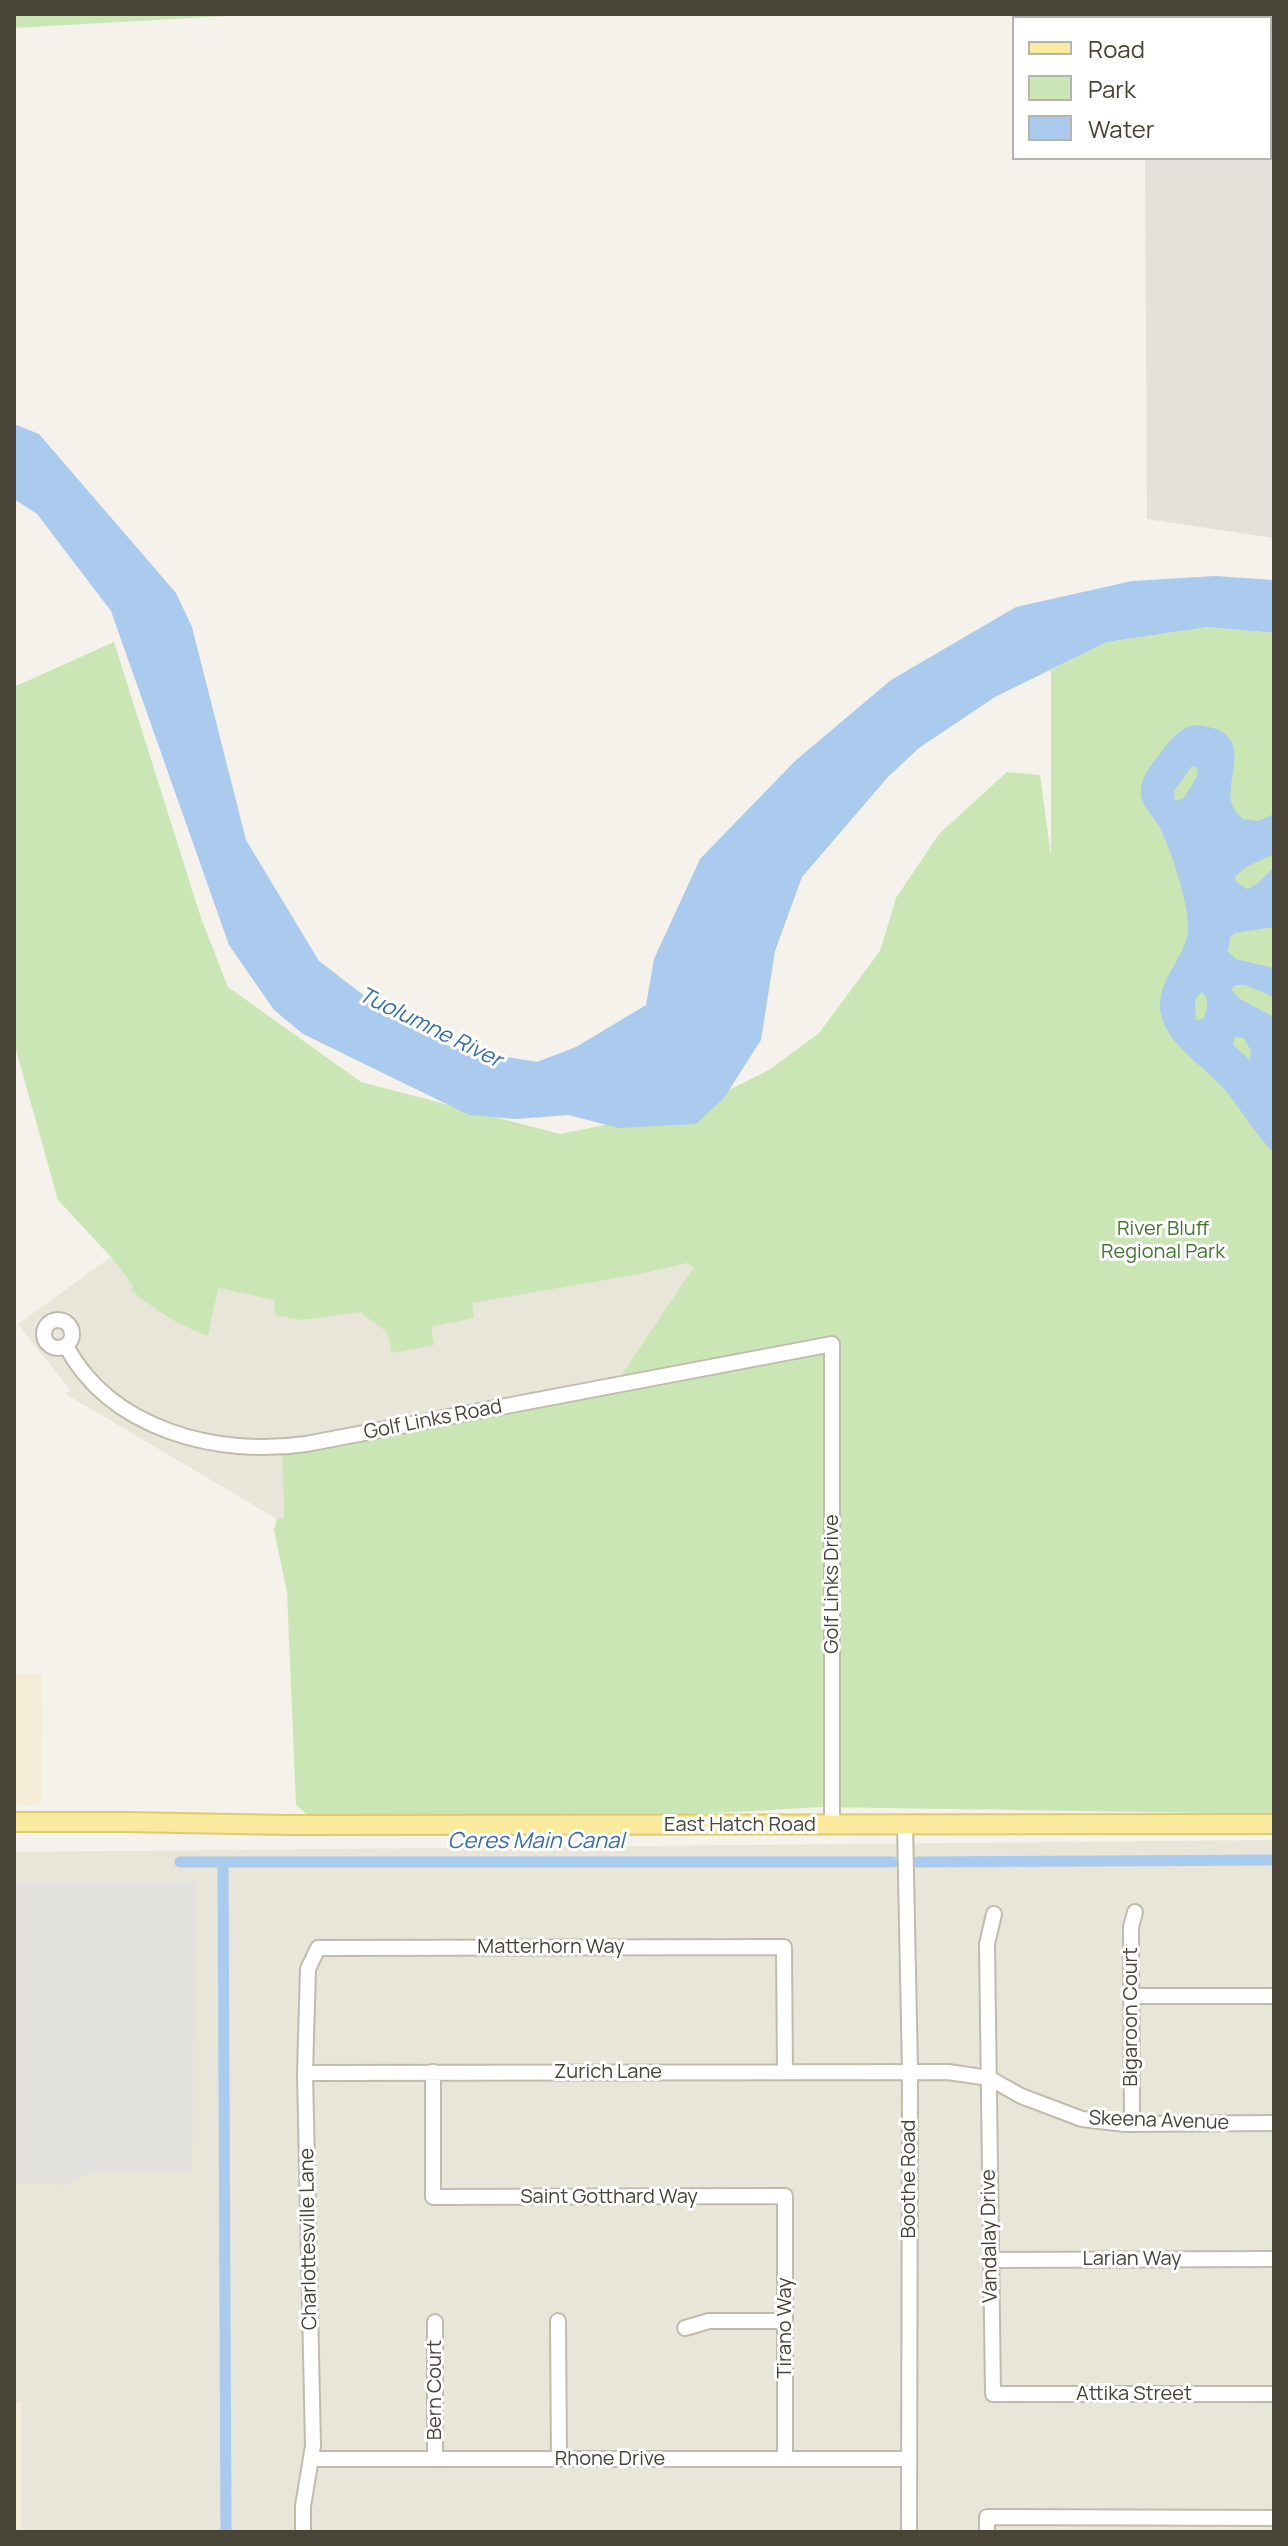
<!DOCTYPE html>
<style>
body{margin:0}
#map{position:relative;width:1288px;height:2546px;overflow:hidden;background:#f4f2ea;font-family:Manrope,sans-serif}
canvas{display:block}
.frame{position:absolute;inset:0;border:16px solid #484438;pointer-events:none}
.legend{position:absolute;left:1012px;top:16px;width:260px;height:144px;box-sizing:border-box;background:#fff;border:2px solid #b6b4af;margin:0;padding:10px 14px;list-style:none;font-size:24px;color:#484438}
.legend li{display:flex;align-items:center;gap:16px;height:40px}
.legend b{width:40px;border:2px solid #b6b4af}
</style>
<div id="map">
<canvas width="1288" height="2546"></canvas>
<div class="frame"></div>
<ul class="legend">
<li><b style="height:10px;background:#faea9e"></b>Road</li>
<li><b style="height:22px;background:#cae6b5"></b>Park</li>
<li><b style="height:22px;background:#aacaee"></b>Water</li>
</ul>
</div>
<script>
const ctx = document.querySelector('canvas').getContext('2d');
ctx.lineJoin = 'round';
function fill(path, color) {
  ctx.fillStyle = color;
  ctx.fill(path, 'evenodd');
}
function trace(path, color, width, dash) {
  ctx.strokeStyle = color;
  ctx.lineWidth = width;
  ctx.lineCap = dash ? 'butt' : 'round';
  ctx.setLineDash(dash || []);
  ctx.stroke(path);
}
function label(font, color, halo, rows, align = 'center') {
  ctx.font = font + ' Manrope,sans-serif';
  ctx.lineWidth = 6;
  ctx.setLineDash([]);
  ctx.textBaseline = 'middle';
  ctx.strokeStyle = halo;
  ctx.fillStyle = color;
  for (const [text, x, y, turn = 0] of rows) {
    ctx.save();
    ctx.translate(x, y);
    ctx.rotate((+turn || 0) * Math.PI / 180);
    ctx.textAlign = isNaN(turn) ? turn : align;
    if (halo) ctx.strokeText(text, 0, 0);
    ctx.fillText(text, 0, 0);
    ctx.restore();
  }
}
const residential = new Path2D(`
 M111 1257 134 1287 131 1289 207 1336 217 1288 274 1300 302 1320 360 1311 388 1332 393 1353 431 1327 473 1318 471 1303 646 1273 687 1263 693 1268 610 1392 282 1452 284 1519H277L64 1393 71 1391 18 1324Z
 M1274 1840V2532H14V1852Z`);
const commercial = new Path2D(`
 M14 1674H42L41 1804 14 1805Z
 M14 2402H21L22 2532H14Z`);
const industrial = new Path2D(`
 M1144 14H1274V538L1147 519 1145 158H1270V18H1144Z`);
const green = new Path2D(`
 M14 14H261L14 28Z
 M1208 627 1274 633V1814L819 1807C650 1819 481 1817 312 1819L296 1805 287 1592 274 1530 277 1519 284 1518 282 1452 610 1392 693 1268 687 1263 646 1273 472 1303 474 1318 431 1327 434 1345 392 1353 387 1332 360 1312 302 1320 275 1315 274 1300 218 1288 208 1336C178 1325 155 1310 131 1290L133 1286 111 1257 58 1200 14 1043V687L114 642 201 918 228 987 361 1082 560 1134 695 1107 769 1070 819 1033 880 951 896 898 939 834 1007 772 1040 775 1051 856V670L1107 642Z`);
const parking = new Path2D(`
 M14 1882H195L192 2174 88 2173 65 2185 14 2182Z`);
const water = new Path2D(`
 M14 424 39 434 176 593 192 627 246 840 319 961 396 1020 453 1048 537 1062 576 1047 646 1005 654 959 700 859 795 761 891 680 1016 607 1132 581 1215 576 1274 580V633L1208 627 1107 642 995 697 919 748 888 777 802 877 775 951 761 1040 724 1098 696 1124 619 1128 568 1115 516 1119 469 1115 303 1034 274 1010 229 945 111 611 37 514 14 499Z
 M1199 725C1206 727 1217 728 1223 732 1247 749 1225 783 1232 805 1234 810 1239 815 1243 819L1258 821 1274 814V854L1246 867 1235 876 1236 882 1247 889 1257 884 1274 867V927L1235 933 1230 937 1228 952 1236 959 1274 968V997L1245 985H1236L1231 989 1240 999 1274 1017V1153C1256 1135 1242 1111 1226 1091 1206 1067 1171 1048 1162 1018 1152 985 1184 960 1188 932 1191 910 1170 846 1159 826 1150 811 1137 803 1142 783 1146 769 1157 758 1165 747 1175 735 1182 726 1199 725ZM1192 766 1198 768 1197 776 1184 798 1175 801 1174 791ZM1201 992C1210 997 1207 1009 1204 1018L1200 1020 1196 1019 1195 1000ZM1235 1037 1244 1038 1251 1051 1250 1060 1233 1045Z`);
const canal = new Path2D(`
 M180 1862H893
 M918 1862 1274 1860
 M223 1863 226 2532`);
const minor = new Path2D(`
 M44 1334a14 14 0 1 1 28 0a14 14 0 1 1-28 0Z
 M66 1346C111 1430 218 1457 306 1444L832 1344V1825
 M905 1825 910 2071 909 2532
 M994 1914 987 1944 993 2394H1274
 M1131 1996H1274
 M433 2072V2197L785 2196V2459
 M305 2073 948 2072 989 2078 1021 2096 1082 2119 1125 2124 1274 2123
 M1132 2124 1131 1927 1135 1912
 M990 2260 1274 2259
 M558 2321 559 2459
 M685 2328 709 2321H785
 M312 2459H909
 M435 2459V2322
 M303 2532V2506L313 2446 305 2073 308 1969 318 1948 784 1947 785 2072
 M987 2532V2517L1274 2518`);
const major = new Path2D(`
 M14 1822H125L289 1825 1274 1824`);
const parkNames = [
 ["River Bluff",1163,1229],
 ["Regional Park",1163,1252]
];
const streetNames = [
 ["Golf Links Road",433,1420,-11],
 ["Golf Links Drive",832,1584,-90],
 ["East Hatch Road",740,1825],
 ["Matterhorn Way",551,1947],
 ["Bigaroon Court",1131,2017,-90],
 ["Zurich Lane",608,2072],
 ["Skeena Avenue",1159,2121,2],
 ["Boothe Road",909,2179,-90],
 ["Saint Gotthard Way",609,2197],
 ["Vandalay Drive",990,2236,-91],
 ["Charlottesville Lane",309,2239,-91],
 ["Larian Way",1132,2259],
 ["Tirano Way",785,2328,-90],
 ["Bern Court",435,2390,-90],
 ["Attika Street",1134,2394],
 ["Rhone Drive",610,2459]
];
const waterNames = [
 ["Tuolumne River",430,1028,26],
 ["Ceres Main Canal",536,1842]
];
fill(residential, '#e8e5d9');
fill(commercial, '#f5ecd7');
fill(industrial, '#e4e1db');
fill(green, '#cae6b5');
fill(parking, '#e3e2de');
fill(water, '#aacaee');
trace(canal, '#aacaee', 11);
trace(minor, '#c0bbad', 18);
trace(major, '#dfca6e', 22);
trace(minor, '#fff', 14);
trace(major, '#faea9e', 18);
label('20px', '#41782e', '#fff', parkNames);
label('20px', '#484438', '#fff', streetNames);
label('italic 22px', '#366eb0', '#fff', waterNames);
</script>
